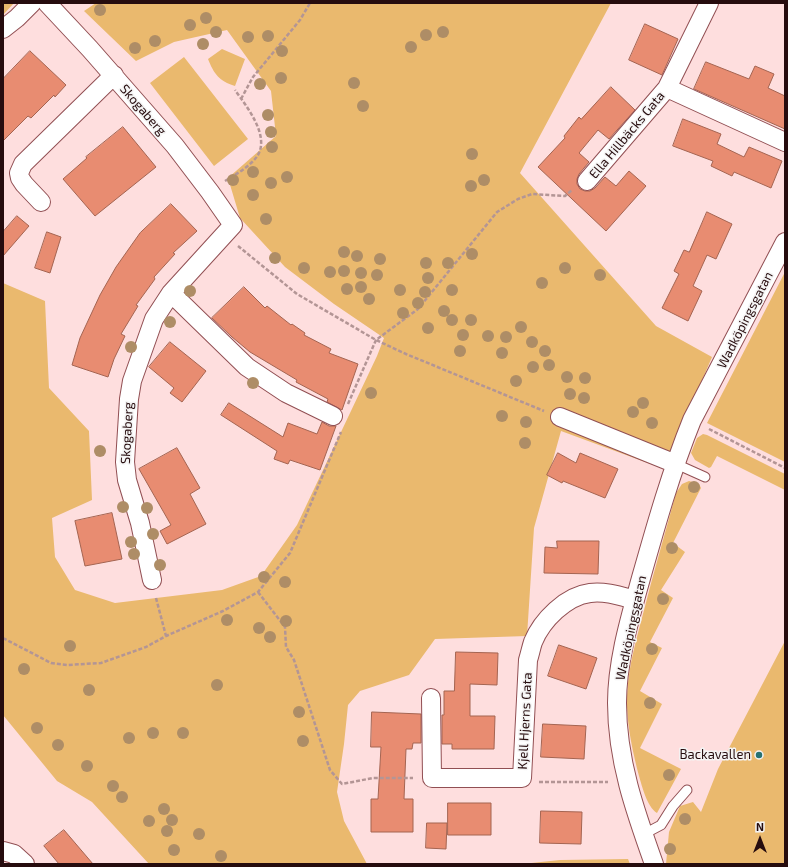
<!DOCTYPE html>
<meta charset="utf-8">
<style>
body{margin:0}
#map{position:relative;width:788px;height:867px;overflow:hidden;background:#fedede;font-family:"Exo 2",sans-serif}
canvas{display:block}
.frame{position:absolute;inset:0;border:4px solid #260c0e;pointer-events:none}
.north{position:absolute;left:740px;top:819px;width:40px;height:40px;-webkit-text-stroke:3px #f4f4f4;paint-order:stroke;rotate:0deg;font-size:11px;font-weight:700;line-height:16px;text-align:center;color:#260c0e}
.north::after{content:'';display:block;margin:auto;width:14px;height:18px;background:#260c0e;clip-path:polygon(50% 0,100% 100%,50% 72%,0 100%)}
</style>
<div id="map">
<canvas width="788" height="867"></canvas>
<div class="frame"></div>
<div class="north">N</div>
</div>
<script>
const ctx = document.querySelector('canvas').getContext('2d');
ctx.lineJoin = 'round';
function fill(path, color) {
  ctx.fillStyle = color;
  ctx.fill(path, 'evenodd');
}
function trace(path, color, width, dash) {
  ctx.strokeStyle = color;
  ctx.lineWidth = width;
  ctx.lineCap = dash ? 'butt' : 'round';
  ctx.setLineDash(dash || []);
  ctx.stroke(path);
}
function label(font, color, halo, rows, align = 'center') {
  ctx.font = font + ' "Exo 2",sans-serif';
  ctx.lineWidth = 3;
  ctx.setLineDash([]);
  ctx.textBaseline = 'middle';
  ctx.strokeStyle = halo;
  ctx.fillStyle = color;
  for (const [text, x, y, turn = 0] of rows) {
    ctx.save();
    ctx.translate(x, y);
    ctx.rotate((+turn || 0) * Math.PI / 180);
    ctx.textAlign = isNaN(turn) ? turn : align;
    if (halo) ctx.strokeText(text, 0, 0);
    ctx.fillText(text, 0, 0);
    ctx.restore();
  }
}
const green = new Path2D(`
 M3 3H14L3 15Z
 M96 3H611L520 173 656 326 712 357 664 469 561 431 534 528 527 636 435 639 409 675 360 691 348 705 344 744 337 792 344 821 367 864H149L92 802 57 781 3 715V283L45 301 49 388 89 431 92 500 52 518 55 557 75 590 115 603 222 590 261 576 297 525 377 356 384 338 334 304 285 267 240 218 228 178 276 136 271 91 227 30 174 42 136 61 84 11Z
 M222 49 245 59 235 86C219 81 214 74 208 59Z
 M184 57 248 139 214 166 150 83Z
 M785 272V462L707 423Z
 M703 434 707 435 785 474V490L717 456 711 467 709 468 695 460 691 453 697 438Z
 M689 481 699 484 701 488 673 543 685 552 661 590 673 598 650 642 662 648 640 691 662 704 640 748 681 769 657 813C647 807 642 786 639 776 633 753 628 730 627 707 626 675 635 644 643 614 653 574 665 534 676 493L682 484Z
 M785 641V864H666L669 832 680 806 693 802 701 812 718 769Z
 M628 859 630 864H522L560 860Z`);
const building = new Path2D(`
 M645 24 678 39 662 75 629 60Z
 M30 51 66 85 55 97 54 95 31 118 28 116 3 141V79Z
 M706 62 749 79 755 66 774 74 768 88 785 96V129L694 89Z
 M611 87 635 110 609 139 598 130 579 153 589 162 579 174 577 179V184L580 189 585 191H590L595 188 605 177 616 186 629 171 646 186 606 231 538 167 565 138 564 136 579 117 581 119Z
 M683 119 721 134 717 144 744 157 749 147 782 161 771 188 734 172 732 176 711 166 713 161 673 146Z
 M123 127 156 167 95 216 63 179 87 158 86 157Z
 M171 204 197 231 173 253 175 254 154 277 155 279 136 305 138 306 121 334 125 336 114 359 108 377 72 365 80 338 100 295 116 267 140 233Z
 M707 212 732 224 716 259 707 255 693 286 702 291 688 321 662 308 679 274 674 271 684 250 689 252Z
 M17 216 29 226 3 256V232Z
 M47 232 61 237 50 273 35 268Z
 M244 287 265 308 267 306 291 325 292 324 305 333 304 335 331 349 329 353 358 364 342 410 327 402 328 399 296 382 297 380 250 352 232 337 212 318Z
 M170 342 206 371 182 402 170 393 174 388 149 367Z
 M229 403 283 437 288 423 317 434 322 422 329 426H336L320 470 290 460 288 464 274 459 277 451 221 415Z
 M177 448 200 488 190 494 206 524 167 544 160 531 171 525 139 469Z
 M558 453 576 463 580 453 618 469 605 498 563 481 562 483 547 475Z
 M112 513 122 559 85 566 75 521Z
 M557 541H599L598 574 544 573 545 547 557 548Z
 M559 645 597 658 586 689 548 676Z
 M456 652 498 653 497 685 470 684V716H495L494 749H452V744H442V715H444V691H454Z
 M372 712 421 714V743H413L412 749H406L404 799H413V832H371V799H378L381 747H371Z
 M543 724 586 726 584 759 541 757Z
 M448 803H491V835H448Z
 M541 811 582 812 581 844 540 843Z
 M427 823H447L446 849 426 848Z
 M64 830 93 864H59L44 846Z`);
const path = new Path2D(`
 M241 99 253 77 300 20 310 3
 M225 181C235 175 247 168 255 159 273 139 247 107 235 90
 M238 246 297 294 376 340 406 354 544 411
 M348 404 376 340 418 309 497 212 518 199 532 194 565 196 572 190
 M709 429 785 468
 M258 592 285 627 286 647 294 660 330 770 342 784 373 778H413
 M156 598 166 636
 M3 638 51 663 67 665 101 663 146 647 166 636 223 611 258 592 290 553 341 432
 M539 782H608`);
const lane = new Path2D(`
 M676 464 705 477
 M644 834 661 825 673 806 687 790`);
const street = new Path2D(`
 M47 3 90 49 175 146 210 192 233 225 171 293 154 319 132 381 129 399 125 462 127 480 140 523 152 580
 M3 29 17 18 32 3
 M667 88 785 142
 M587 181 667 88 709 3
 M41 202 24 184 20 178 19 173 23 164 114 75
 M171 293 247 367 286 393 333 416
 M560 417 676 464
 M431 698 432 778H522L528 660C530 654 531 648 533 642 542 620 566 596 590 593 605 591 620 596 635 600
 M3 851 14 854 25 864
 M654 864C635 811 617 760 617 703 617 661 630 618 641 578 656 525 671 472 692 420L785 242`);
const trees = [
 [100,10],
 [206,18],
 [190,25],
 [216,32],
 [443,32],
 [426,35],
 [268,36],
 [248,37],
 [155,41],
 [203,44],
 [411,47],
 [135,48],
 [282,51],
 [281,78],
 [354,83],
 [260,84],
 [363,106],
 [268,115],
 [271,132],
 [272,147],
 [472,154],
 [253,172],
 [287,177],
 [233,180],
 [484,180],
 [271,183],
 [471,186],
 [253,195],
 [266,219],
 [344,252],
 [472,254],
 [357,256],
 [275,258],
 [380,259],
 [426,263],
 [448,263],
 [304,268],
 [565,268],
 [344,271],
 [330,272],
 [361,273],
 [377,275],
 [600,275],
 [428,278],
 [542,283],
 [361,287],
 [347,289],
 [400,290],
 [452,290],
 [190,291],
 [425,292],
 [369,299],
 [418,303],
 [444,311],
 [403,313],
 [452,320],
 [471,320],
 [170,322],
 [521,327],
 [428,328],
 [463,335],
 [488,336],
 [506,337],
 [532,342],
 [131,347],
 [460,351],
 [545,351],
 [502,353],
 [549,365],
 [533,367],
 [567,377],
 [585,378],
 [516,381],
 [253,383],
 [371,393],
 [570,394],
 [584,398],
 [643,403],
 [633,412],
 [502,416],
 [526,422],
 [652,423],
 [525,443],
 [100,451],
 [694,487],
 [123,507],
 [147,508],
 [153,534],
 [131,542],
 [672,548],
 [134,554],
 [160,565],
 [264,577],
 [285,582],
 [663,599],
 [227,620],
 [286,621],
 [259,628],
 [270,637],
 [70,646],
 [652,649],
 [24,669],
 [217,685],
 [89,690],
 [650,703],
 [299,712],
 [37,728],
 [153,733],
 [183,733],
 [129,738],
 [303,741],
 [58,745],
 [87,766],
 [669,775],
 [113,786],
 [122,797],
 [164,809],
 [685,819],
 [172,820],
 [149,821],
 [167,831],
 [199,834],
 [670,849],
 [174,850],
 [221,856]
];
const markers = [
 [759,755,4,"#267172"]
];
const streetNames = [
 ["Skogaberg",143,110,49],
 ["Ella Hillbäcks Gata",627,135,-50],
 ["Wadköpingsgatan",745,320,-63],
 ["Skogaberg",127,433,-87],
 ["Wadköpingsgatan",631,628,-78],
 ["Kjell Hjerns Gata",525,721,-87]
];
const poiNames = [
 ["Backavallen",751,755]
];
fill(green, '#eab96e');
fill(building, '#e88c71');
trace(building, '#a46451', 1);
trace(lane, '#914f53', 11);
trace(street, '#914f53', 20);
trace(path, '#b39595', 2.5, [4, 2]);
trace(lane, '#fff', 9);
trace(street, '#fff', 18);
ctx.fillStyle = '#ae8d66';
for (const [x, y] of trees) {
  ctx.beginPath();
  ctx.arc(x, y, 6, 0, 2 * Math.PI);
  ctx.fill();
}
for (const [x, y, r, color] of markers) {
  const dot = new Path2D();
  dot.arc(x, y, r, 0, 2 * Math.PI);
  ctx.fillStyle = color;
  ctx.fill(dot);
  trace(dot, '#f4f4f4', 1.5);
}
label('13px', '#260c0e', '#f4f4f4', streetNames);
label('13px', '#260c0e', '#f4f4f4', poiNames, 'right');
</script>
